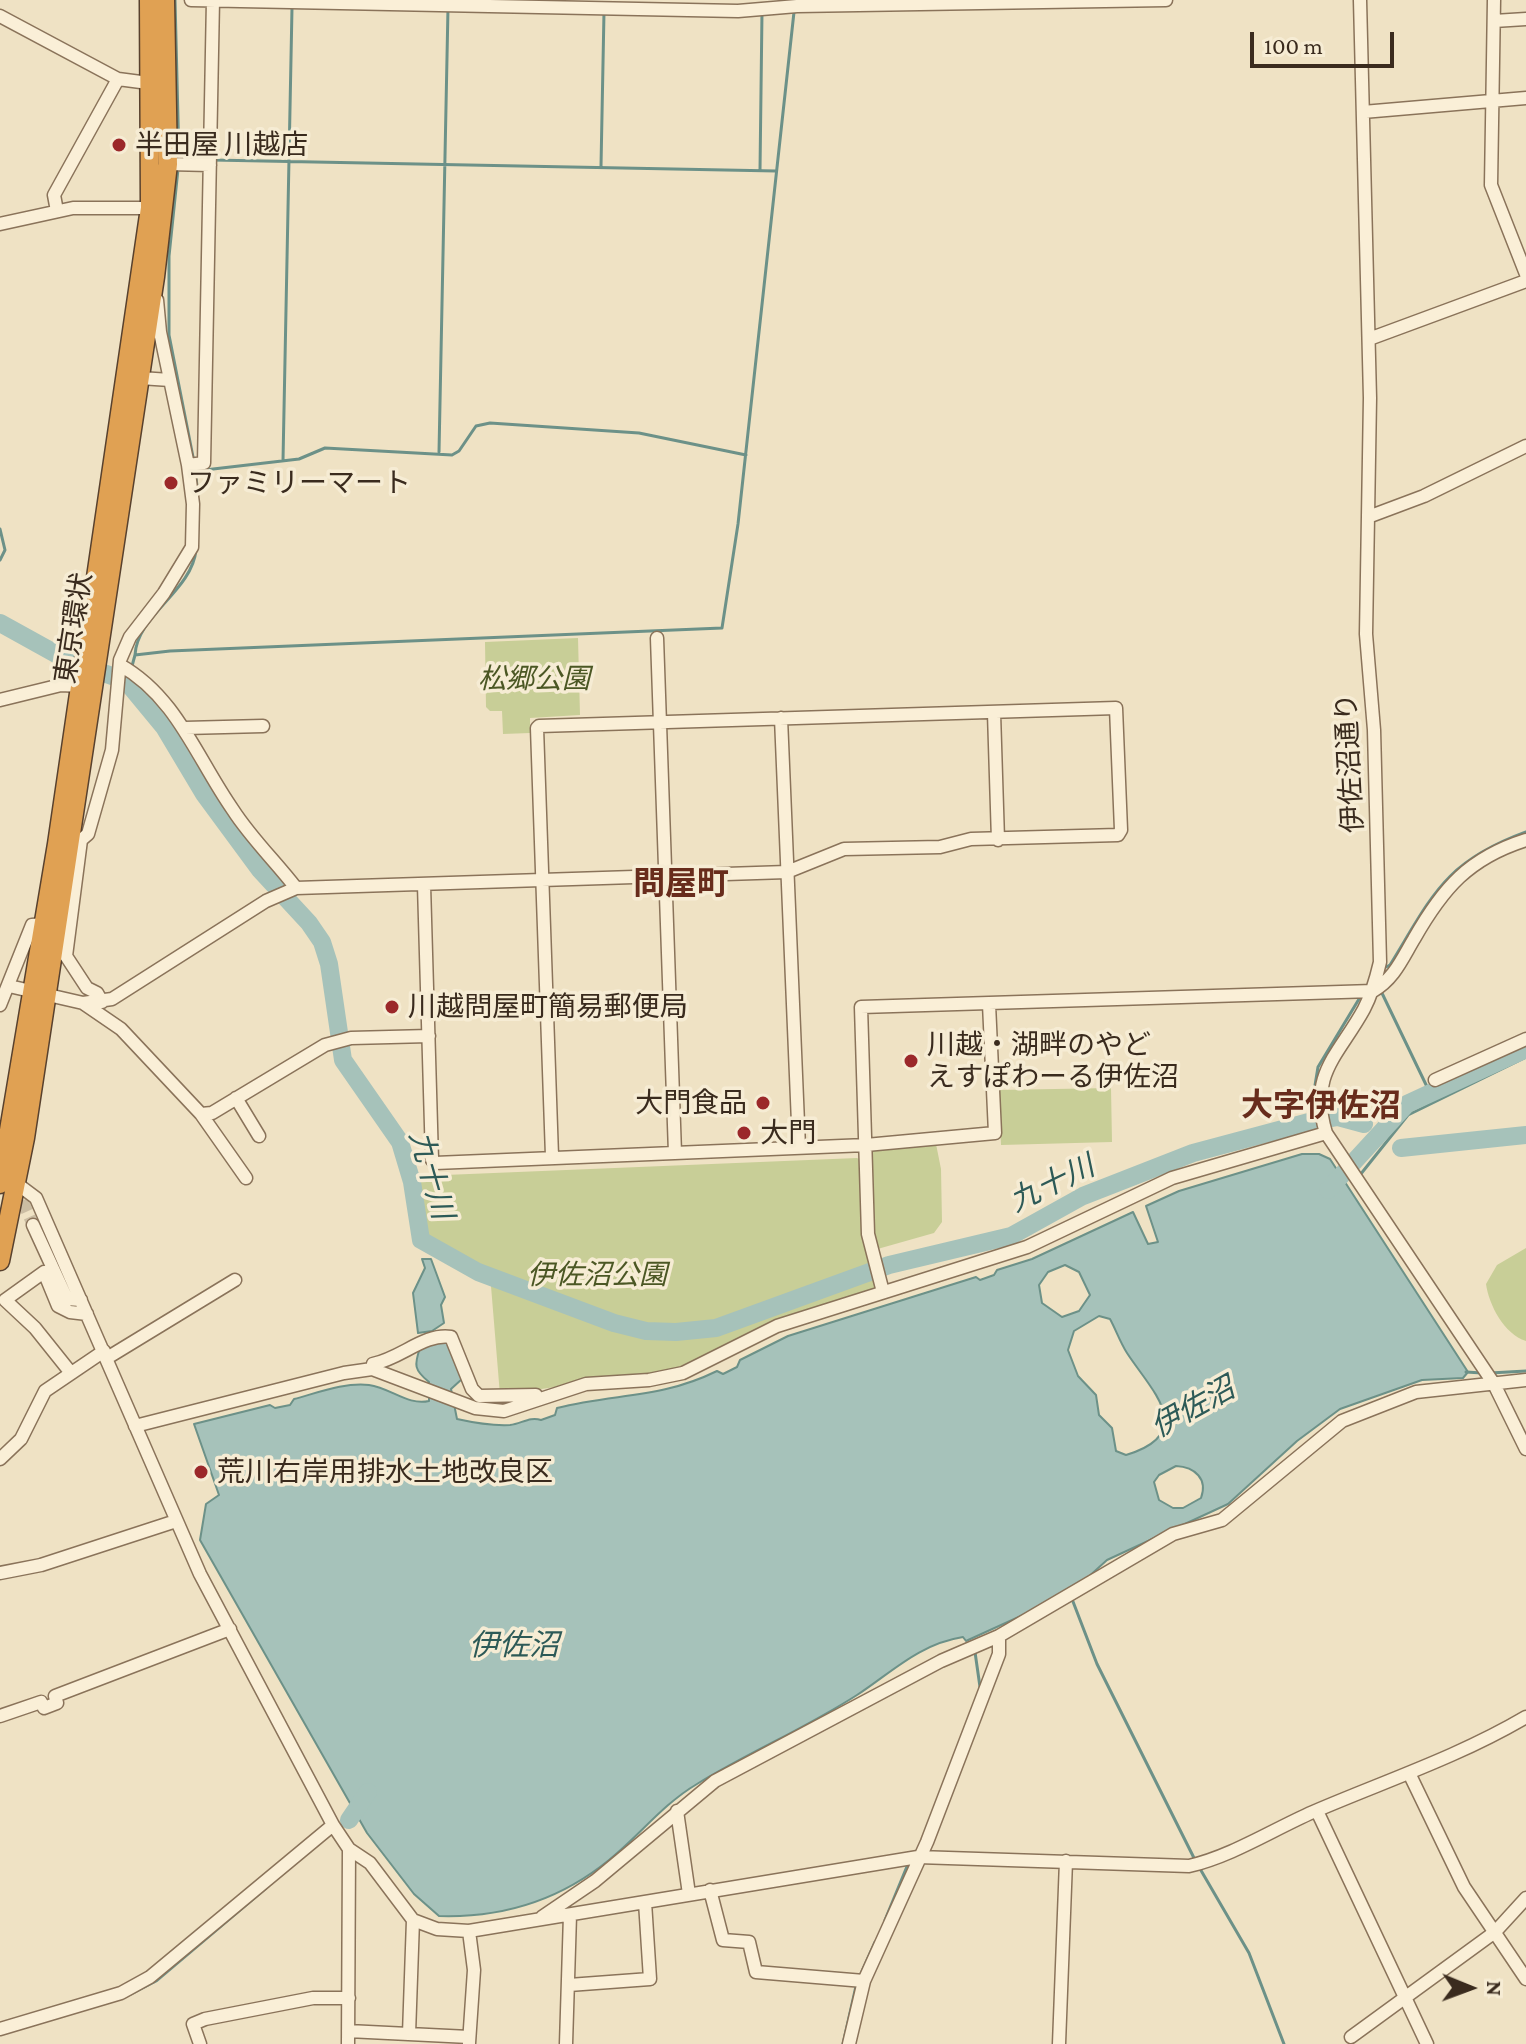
<!DOCTYPE html>
<meta charset="utf-8">
<style>
body{margin:0}
#map{position:relative;width:1526px;height:2044px;overflow:hidden;background:#efe2c4;font-family:"Crimson Pro",serif}
canvas{display:block}
.north{position:absolute;left:1430px;top:1948px;width:80px;height:80px;-webkit-text-stroke:6px #f6ecd4;paint-order:stroke;rotate:91deg;font-size:22px;font-weight:700;line-height:32px;text-align:center;color:#3a2b1e}
.north::after{content:'';display:block;margin:auto;width:28px;height:36px;background:#3a2b1e;clip-path:polygon(50% 0,100% 100%,50% 72%,0 100%)}
.scale{position:absolute;left:1250px;top:32px;width:144px;height:36px;box-sizing:border-box;border:4px solid #3a2b1e;border-top:0;padding-left:10px;font-size:24px;line-height:28px;white-space:nowrap;color:#3a2b1e;-webkit-text-stroke:6px #f6ecd4;paint-order:stroke}
</style>
<div id="map">
<canvas width="1526" height="2044"></canvas>
<div class="north">N</div>
<div class="scale">100 m</div>
</div>
<script>
const ctx = document.querySelector('canvas').getContext('2d');
ctx.lineJoin = 'round';
function fill(path, color) {
  ctx.fillStyle = color;
  ctx.fill(path, 'evenodd');
}
function trace(path, color, width, dash) {
  ctx.strokeStyle = color;
  ctx.lineWidth = width;
  ctx.lineCap = dash ? 'butt' : 'round';
  ctx.setLineDash(dash || []);
  ctx.stroke(path);
}
function label(font, color, halo, rows, align = 'center') {
  ctx.font = font + ' "Crimson Pro","Noto Sans JP",serif';
  ctx.lineWidth = 7;
  ctx.setLineDash([]);
  ctx.textBaseline = 'middle';
  ctx.strokeStyle = halo;
  ctx.fillStyle = color;
  for (const [text, x, y, turn = 0] of rows) {
    ctx.save();
    ctx.translate(x, y);
    ctx.rotate((+turn || 0) * Math.PI / 180);
    ctx.textAlign = isNaN(turn) ? turn : align;
    if (halo) ctx.strokeText(text, 0, 0);
    ctx.fillText(text, 0, 0);
    ctx.restore();
  }
}
const green = new Path2D(`
 M578 638 580 715 530 718V733L503 734 502 711H490L486 707 485 642Z
 M1111 1088 1112 1142 1001 1145 999 1090Z
 M936 1144 941 1169 942 1222 934 1233 874 1250 868 1153 874 1146Z
 M857 1158 861 1160 865 1248 877 1289 687 1368 500 1395 490 1274 446 1253 424 1235 420 1228 421 1176Z
 M1526 1248V1341C1504 1334 1489 1305 1486 1284L1497 1265Z`);
const water = new Path2D(`
 M1302 1154H1319L1330 1159 1468 1372 1463 1378 1422 1380 1340 1409 1297 1441 1228 1504 1107 1560 1085 1580 1045 1605 966 1641 963 1637C919 1644 892 1672 857 1695 806 1728 749 1752 697 1784 663 1804 639 1836 609 1860 560 1900 502 1918 439 1916L414 1894 367 1833 200 1540 206 1504 219 1495 194 1424 270 1405 275 1408 290 1405 294 1399C317 1393 345 1382 369 1385 391 1388 408 1406 429 1401V1382C414 1370 414 1365 420 1348L442 1340 449 1343 462 1379 451 1389 457 1419C475 1423 491 1426 510 1425 521 1424 530 1416 541 1420L555 1415 557 1408C616 1393 660 1399 717 1371L723 1374 737 1367 740 1360 788 1336 976 1277 980 1280 994 1275 997 1270 1032 1259 1133 1212 1148 1244 1158 1242 1146 1206 1179 1191ZM1065 1265 1079 1272 1090 1295 1079 1311 1062 1317 1042 1303 1039 1285 1048 1272ZM1099 1316 1110 1319C1116 1330 1120 1342 1127 1353 1151 1390 1199 1433 1126 1455L1116 1451 1112 1428 1099 1415 1096 1395 1078 1376 1068 1350 1074 1331ZM1176 1466C1195 1467 1208 1479 1201 1498L1183 1508H1173L1159 1500 1154 1482 1159 1475Z
 M422 1259H431L445 1297 441 1305 444 1323 432 1331 418 1333 413 1293 425 1268Z`);
const stream = new Path2D(`
 M175 0 179 159
 M212 160 776 171
 M601 166 604 12
 M178 169 169 256V335L194 462
 M760 170 762 12
 M439 452 448 8
 M283 460 292 8
 M195 470 197 486
 M196 471 299 459 325 448 452 455 459 451 476 426 490 423 639 433 746 455
 M0 529 5 550 0 560
 M135 655C137 615 192 591 196 550
 M132 666 135 655 170 651 722 628 738 524 794 12
 M1384 968 1390 965C1433 895 1444 862 1526 832
 M1380 989 1430 1093
 M1338 1117H1363L1435 1084
 M1309 1122 1318 1067 1359 999
 M1360 1175 1408 1115 1526 1057
 M1466 1372 1482 1373
 M1490 1373 1526 1371
 M1072 1599 1097 1664 1195 1860
 M975 1652 980 1687
 M340 1827 349 1820
 M1199 1867 1249 1953 1284 2044
 M885 1920 908 1864
 M859 1978 875 1942
 M131 1994 156 1981 266 1888
 M843 2044 856 1986`);
const river = new Path2D(`
 M0 623 67 660 126 681 164 727 204 794 260 870 309 923 322 942 329 964 343 1060 400 1142 412 1182 421 1240 478 1272 614 1323 646 1331 676 1332 716 1328 889 1265 1011 1236 1083 1196 1193 1153 1309 1122 1338 1117 1364 1124
 M1401 1148 1526 1135
 M1328 1190 1407 1104 1526 1049
 M349 1820 368 1792`);
const minorTunnel = new Path2D(`
 M15 1184 33 1225`);
const minor = new Path2D(`
 M191 0 738 11 797 6 1166 0
 M1360 0 1370 398 1366 634 1374 730 1380 962C1376 979 1372 994 1364 1009 1339 1055 1308 1074 1326 1133L1494 1384 1526 1449
 M1494 0 1491 185 1526 274
 M0 16 118 79 156 84
 M1494 21 1526 19
 M1363 112 1526 98
 M168 164 210 165
 M57 211 54 195 118 79
 M0 224 73 208H150
 M157 300 160 332 188 465
 M1369 339 1526 281
 M140 378 170 380
 M1368 517 1424 496 1526 446
 M657 638 675 1153
 M120 665C177 697 197 759 233 810 251 838 276 862 296 888
 M0 700 61 685 81 686
 M994 713 998 840
 M781 718 799 1147
 M185 728 263 726
 M424 885 432 1160 435 1163 866 1145 995 1133 989 1004
 M9 986 83 1003 121 1029 201 1114 212 1113 325 1045 351 1038 429 1036
 M102 1002 97 993 87 988 66 956 81 840 88 834 112 750 120 660 130 637 164 593 192 547 193 504 188 465 204 463 213 0
 M83 1003 112 999 266 901 296 888 787 872 844 849 940 847 971 839 1118 835 1121 830 1116 708 539 726 537 728 552 1156
 M0 1005 32 925 44 924
 M1435 1080 1526 1039
 M236 1098 259 1136
 M201 1114 246 1178
 M12 1180 36 1198 200 1574 333 1825 349 1849 370 1863 413 1920 437 1929 469 1931 918 1857 1189 1866C1232 1856 1272 1830 1313 1812 1385 1781 1458 1757 1526 1717
 M33 1225 67 1299 81 1300
 M883 1292 868 1234 861 1007 1373 991C1394 979 1402 959 1414 939 1443 888 1469 858 1526 840
 M107 1358 235 1280
 M372 1369 373 1364C402 1358 424 1333 451 1337L472 1389 479 1396 536 1395
 M71 1373 35 1328 5 1300 44 1272 58 1306 70 1312 87 1314
 M135 1426 344 1373 372 1369 475 1408 504 1411 586 1384 649 1380 683 1373 777 1326 1027 1247 1172 1178 1326 1133
 M0 1459 21 1439 45 1391 104 1351
 M0 1573 41 1565 176 1521
 M0 1716 41 1702 44 1708 57 1703 55 1696 230 1629
 M1409 1773 1464 1887 1526 1979
 M677 1811 689 1894
 M1317 1811 1427 2044
 M710 1890 723 1940 749 1942 756 1972 864 1981
 M542 1917 595 1881 715 1781 941 1661 999 1636 1173 1534 1222 1520 1342 1421 1416 1392 1526 1380
 M469 1931 474 1970 469 2043
 M569 1985 650 1979 645 1902
 M0 2029 121 1993 150 1977 333 1825
 M348 2031 469 2037
 M409 2034 413 1920
 M1351 2037 1495 1932 1526 1898
 M200 2044 193 2024 205 2019 313 1998H349
 M348 2044 349 1849
 M566 2044 570 1915
 M849 2044 864 1981 927 1842 999 1654V1636
 M1059 2044 1066 1861`);
const highway = new Path2D(`
 M0 1184 57 844 150 208 149 0
 M0 1261 25 1138 155 277 168 164 165 0`);
const markers = [
 [119,145,8,"#9b282a"],
 [171,483,8,"#9b282a"],
 [392,1007,8,"#9b282a"],
 [911,1061,8,"#9b282a"],
 [763,1103,8,"#9b282a"],
 [744,1133,8,"#9b282a"],
 [201,1472,8,"#9b282a"]
];
const poiNames = [
 ["半田屋 川越店",135,145],
 ["ファミリーマート",187,483],
 ["川越問屋町簡易郵便局",408,1007],
 ["川越・湖畔のやど",927,1045],
 ["えすぽわーる伊佐沼",927,1077],
 ["大門食品",747,1103,"right"],
 ["大門",760,1133],
 ["荒川右岸用排水土地改良区",217,1472]
];
const streetNames = [
 ["東京環状",74,628,-81],
 ["伊佐沼通り",1350,763,-93]
];
const parkNames = [
 ["松郷公園",534,679],
 ["伊佐沼公園",597,1275]
];
const waterNames = [
 ["九十川",431,1175,74],
 ["九十川",1052,1184,-26],
 ["伊佐沼",1193,1408,-29],
 ["伊佐沼",514,1646]
];
const quarterNames = [
 ["問屋町",681,884],
 ["大字伊佐沼",1321,1106]
];
fill(green, '#c8ce97');
fill(water, '#a6c2ba');
trace(water, '#6c9188', 2);
trace(stream, '#6c9188', 3);
trace(river, '#a6c2ba', 18);
trace(minorTunnel, '#cbbda3', 12, [12, 6]);
trace(minor, '#8a735a', 15);
trace(highway, '#58412e', 21);
trace(minor, '#faefd7', 12);
trace(highway, '#e0a153', 18);
for (const [x, y, r, color] of markers) {
  const dot = new Path2D();
  dot.arc(x, y, r, 0, 2 * Math.PI);
  ctx.fillStyle = color;
  ctx.fill(dot);
  trace(dot, '#f6ecd4', 3);
}
label('28px', '#3a2b1e', '#f6ecd4', poiNames, 'left');
label('28px', '#3a2b1e', '#f6ecd4', streetNames);
label('italic 28px', '#4b5724', '#f6ecd4', parkNames);
label('italic 30px', '#2d5a57', '#f6ecd4', waterNames);
label('bold 32px', '#682c1c', '#f6ecd4', quarterNames);
</script>
